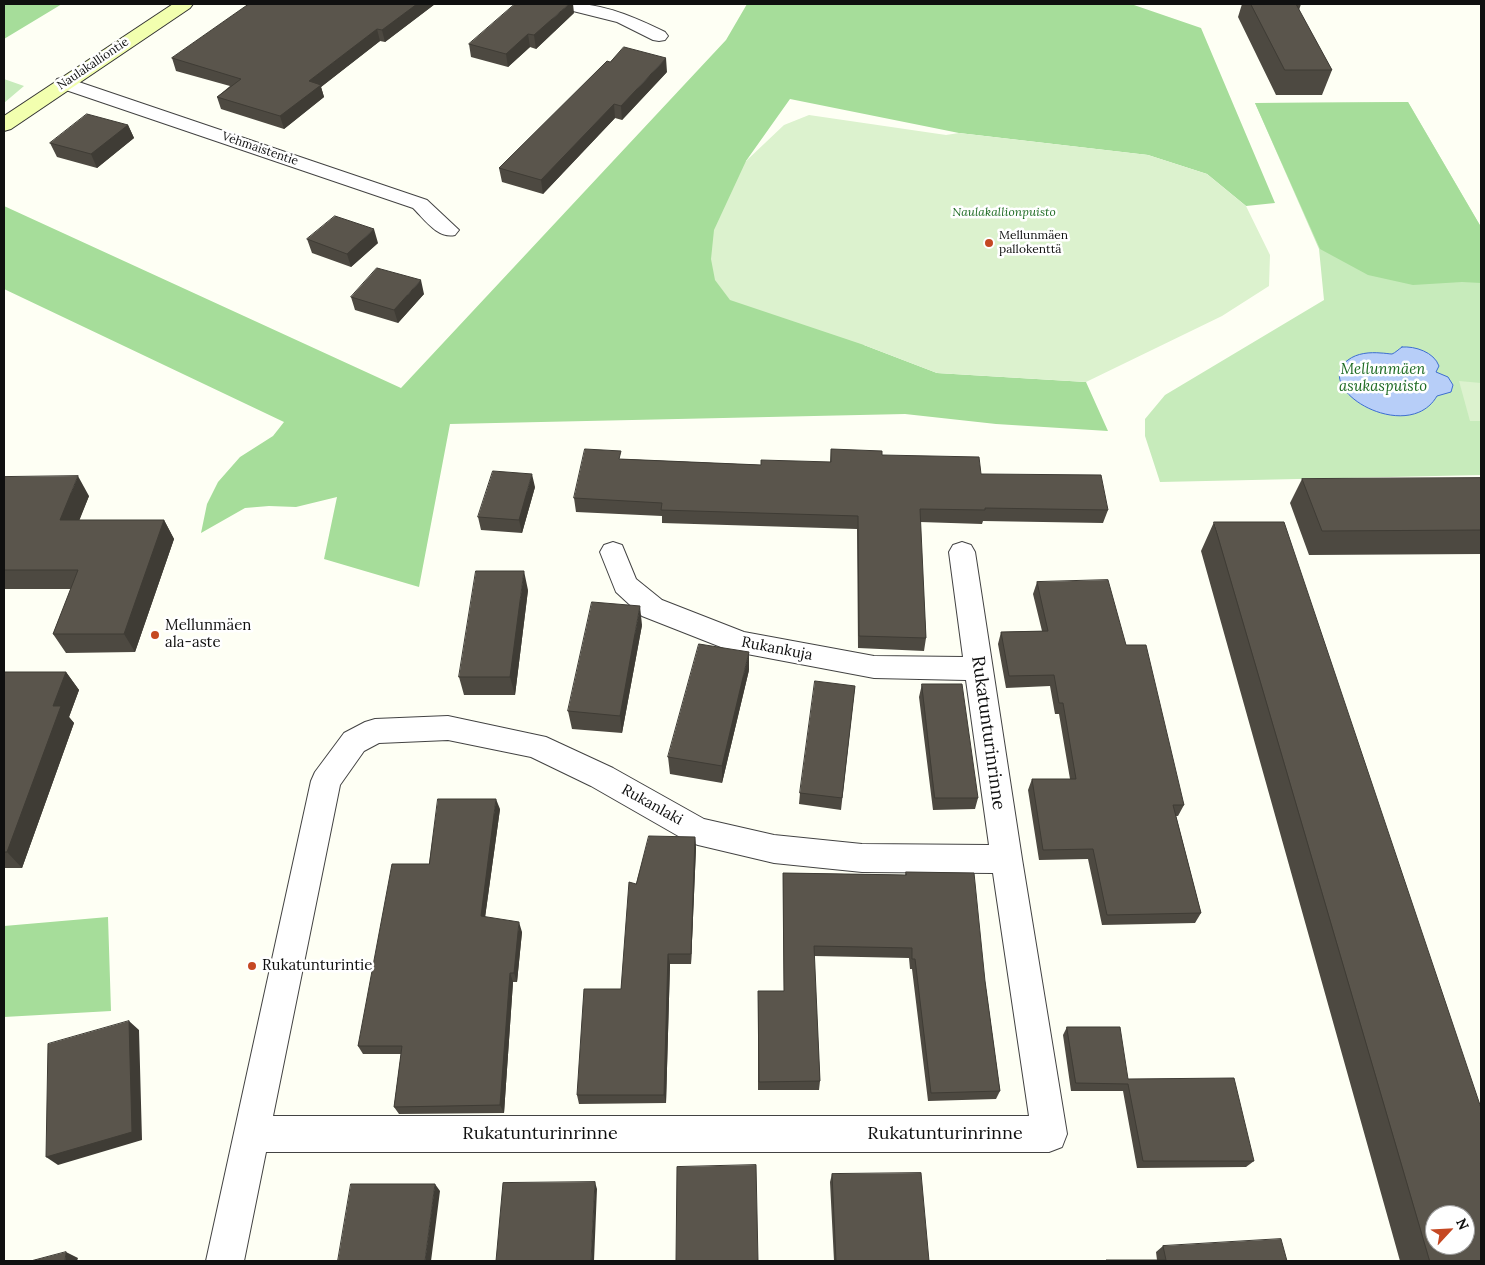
<!DOCTYPE html>
<meta charset="utf-8">
<style>
body{margin:0}
#map{position:relative;width:1485px;height:1265px;overflow:hidden;background:#fefff4;font-family:Lora,serif}
canvas{display:block}
.frame{position:absolute;inset:0;border:5px solid #101010;pointer-events:none}
.north{position:absolute;left:1425px;top:1205px;width:50px;height:50px;box-sizing:border-box;background:#fff;border:1px solid #9f9f9f;border-radius:50%;rotate:65deg;font-size:14px;font-weight:700;line-height:20px;text-align:center;color:#101010}
.north::after{content:'';display:block;margin:auto;width:18px;height:22px;background:#c54823;clip-path:polygon(50% 0,100% 100%,50% 72%,0 100%)}
</style>
<div id="map">
<canvas width="1485" height="1265"></canvas>
<div class="frame"></div>
<div class="north">N</div>
</div>
<script>
const ctx = document.querySelector('canvas').getContext('2d');
ctx.lineJoin = 'round';
function fill(path, color) {
  ctx.fillStyle = color;
  ctx.fill(path, 'evenodd');
}
function trace(path, color, width, dash) {
  ctx.strokeStyle = color;
  ctx.lineWidth = width;
  ctx.lineCap = dash ? 'butt' : 'round';
  ctx.setLineDash(dash || []);
  ctx.stroke(path);
}
function label(font, color, halo, rows, align = 'center') {
  ctx.font = font + ' Lora,serif';
  ctx.lineWidth = 5;
  ctx.setLineDash([]);
  ctx.textBaseline = 'middle';
  ctx.strokeStyle = halo;
  ctx.fillStyle = color;
  for (const [text, x, y, turn = 0] of rows) {
    ctx.save();
    ctx.translate(x, y);
    ctx.rotate((+turn || 0) * Math.PI / 180);
    ctx.textAlign = isNaN(turn) ? turn : align;
    if (halo) ctx.strokeText(text, 0, 0);
    ctx.fillText(text, 0, 0);
    ctx.restore();
  }
}
const green = new Path2D(`
 M4 79 24 86 4 103Z
 M1408 102 1481 227V475L1160 482 1145 436V419L1165 395 1324 300 1319 249 1255 103Z`);
const forest = new Path2D(`
 M4 4H62L4 39Z
 M747 4H1131L1201 28 1275 203 1246 206 1207 174 1148 155 959 133 790 99 746 161 864 345 937 373 1086 382 1108 431 996 424 905 414 450 424 419 587 324 559 337 497 296 507 269 506 245 508 201 533 207 504 218 482 240 457 273 436 284 422 4 289V206L401 388 726 40Z
 M1408 102 1481 227V283L1462 282 1413 285 1368 275 1320 249 1255 103Z
 M108 917 111 1011 4 1017V926Z`);
const pitch = new Path2D(`
 M809 115 946 135 959 133 1148 155 1207 174 1246 206 1270 255 1269 286 1222 316 1086 382 937 373 864 345 730 300 715 280 711 259 714 230 746 161 784 125Z
 M1459 381 1481 383V421H1470Z`);
const water = new Path2D(`
 M1402 347C1415 346 1434 352 1439 366L1436 372 1448 377 1453 385 1451 392 1437 396C1408 446 1310 389 1348 360 1357 353 1370 352 1381 353 1384 353 1390 354 1392 354 1395 353 1399 349 1402 347Z`);
const street = new Path2D(`
 M558 4C598 1 630 15 665 32L668 36 665 40 659 41 653 40 617 22 561 8Z
 M64 77 427 200 459 230 455 235C438 239 425 220 413 208L57 87 55 83 57 79Z
 M613 542 622 545 636 579 662 600 744 632 874 656 963 657 949 552 953 545 962 542 971 545 975 552 1022 859 1067 1134 1062 1147 1049 1152H266L244 1261H206L311 781 315 772 344 733 365 722 375 719 448 716 546 737 613 768 704 819 774 835 862 844 989 845 966 680 874 678 731 651 642 616 616 592 600 552 604 545ZM448 740 531 757 591 786 687 841 698 845 774 863 862 872 993 873 1029 1116H273L340 785 364 751 379 743Z`);
const secondary = new Path2D(`
 M173 4H193L190 8 11 129 4 131V116Z`);
const wall = new Path2D(`
 M249 4H435L385 42 380 41 321 87 324 97 284 129 221 109 217 97 230 86 176 71 172 58Z
 M1242 4H1301L1299 10 1332 70 1322 95H1276L1238 17Z
 M574 13 536 49 530 47 508 67 471 57 469 44Z
 M667 72 622 120 615 118 543 194 502 182 499 168Z
 M128 125 134 138 97 168 57 157 50 143Z
 M307 239 378 243 351 267 312 253Z
 M424 294 398 323 355 310 351 297Z
 M831 449 882 455 981 474 1108 510 1103 523 983 521 982 524 920 522 926 638 924 651 858 648 857 529 662 523V516L576 512 574 498 622 459 761 465 830 462Z
 M4 477 89 496 79 520H164L174 539 135 652 66 653 53 634 71 589H4Z
 M1481 478V554L1309 555 1290 503 1302 479Z
 M535 487 522 533 481 530 478 517Z
 M1214 522 1481 1261H1400L1201 551Z
 M1037 582 1126 645 1184 805 1178 816H1176L1201 913 1195 923 1102 925 1088 859 1039 860 1028 790 1032 779H1070L1059 714H1055L1050 686 1006 688 998 644 1001 632 1042 631 1033 594Z
 M528 590 515 695H464L459 677Z
 M642 625 622 733 572 729 568 711Z
 M749 670 722 783 670 774 668 757Z
 M4 672H66L79 690 69 717 74 723 22 868H4Z
 M922 684 978 798 975 809 933 810 919 697Z
 M855 686 841 810 799 804 800 793Z
 M500 809 485 917 522 932 517 982H513L504 1113 399 1114 394 1107 401 1054H363L358 1046 429 864Z
 M695 837 696 848 691 964H670L666 1103 579 1104 577 1095 621 989 636 884Z
 M906 872 985 981 1000 1091 996 1099 928 1101 912 969H910L909 958 814 956 820 1081 819 1090H758V1000L784 991 783 884V873L905 875Z
 M1067 1027 1128 1079 1254 1161 1246 1167 1137 1168 1123 1091H1071L1063 1035Z
 M832 1174 929 1261H834L830 1182Z
 M1163 1246 1287 1261H1105L1106 1260H1157L1156 1252Z`);
const shadedWall = new Path2D(`
 M417 4H435L385 42 382 30Z
 M569 4H573L574 13 536 49 534 35Z
 M377 29 380 41 321 87 324 97 284 129 280 116 309 81Z
 M528 34 530 47 508 67 506 54Z
 M666 58 667 72 622 120 621 106Z
 M614 104 615 118 543 194 541 180Z
 M128 125 134 138 97 168 91 154Z
 M374 229 378 243 351 267 347 254Z
 M421 280 424 294 398 323 394 310Z
 M532 474 535 487 522 533 519 520Z
 M78 476 89 496 72 539 60 520Z
 M164 520 174 539 135 652 124 634Z
 M524 571 528 590 515 695 510 677Z
 M640 606 642 625 622 733 620 716Z
 M749 652V670L722 783V766Z
 M66 672 79 690 69 717 74 723 22 868 7 852 53 706Z
 M496 799 500 809 484 925 481 916Z
 M695 837 696 848 691 964V954Z
 M519 922 522 932 517 982 514 973Z
 M668 954 670 964 666 1103 664 1095Z
 M510 973 513 982 504 1113 500 1105Z
 M129 1021 139 1030 142 1140 58 1165 46 1157Z
 M595 1182 597 1189 594 1261H591Z
 M435 1184 440 1191 431 1261H425Z
 M66 1252 78 1258 77 1261H65Z`);
const building = new Path2D(`
 M249 4H417L382 30 377 29 309 81 321 85 280 116 217 97 241 79 172 58Z
 M515 4H569L534 35 528 34 506 54 469 44Z
 M1251 4H1296L1332 70H1285Z
 M624 47 666 58 621 106 614 104 541 180 499 168 607 61 610 62Z
 M87 114 128 125 91 154 50 143Z
 M335 216 374 229 347 254 307 239Z
 M377 268 421 280 394 310 351 297Z
 M585 449 621 451 619 459 761 465V460L831 462V449L882 451V455L979 457 981 474 1101 475 1108 510 985 508V510L920 509 926 638 859 636 858 516 661 510 662 503 574 498Z
 M493 471 532 474 519 520 478 517Z
 M78 476 60 520H164L124 634H53L78 570H4V477Z
 M1481 478V530L1322 531 1302 479Z
 M1214 522H1284L1481 1108V1261H1430ZM1435 1215H1465V1245H1435Z
 M476 571H524L510 677H459Z
 M1108 580 1126 645H1146L1184 805H1173L1201 913 1107 915 1093 849 1043 850 1032 779H1076L1063 703H1059L1054 675 1009 676 1001 632 1048 631 1037 582Z
 M592 602 640 606 620 716 568 711Z
 M699 644 749 652 722 766 668 757Z
 M4 672H66L53 706H61L7 852H4Z
 M815 681 855 686 842 798 800 793Z
 M922 684H962L978 798H935Z
 M438 799H496L481 916 519 922 514 973H510L500 1105 394 1107 402 1046H358L392 864H429Z
 M649 836 695 837 691 954H668L664 1095H577L584 989H621L629 882 636 884Z
 M906 872 974 873 985 981 1000 1091 931 1093 915 959H912V948L814 946 820 1081 759 1082 758 991H784L783 873 906 875Z
 M129 1021 132 1132 46 1157 48 1044Z
 M1067 1027H1120L1128 1079 1234 1078 1254 1161H1143L1128 1084 1076 1083Z
 M756 1165 758 1261H676L677 1167Z
 M921 1173 929 1261H836L832 1174Z
 M595 1182 591 1261H496L503 1183Z
 M351 1184H435L425 1261H338Z
 M1281 1239 1287 1261H1106V1260H1166L1163 1246Z
 M66 1252 65 1261H31Z`);
const markers = [
 [989,243,5,"#c54823"],
 [155,635,5,"#c54823"],
 [252,966,5,"#c54823"]
];
const farStreetnames = [
 ["Naulakalliontie",93,64,-34],
 ["Vehmaistentie",260,149,19]
];
const farParknames = [
 ["Naulakallionpuisto",1004,213]
];
const farPoinames = [
 ["Mellunmäen",999,236],
 ["pallokenttä",999,250]
];
const parkNames = [
 ["Mellunmäen",1383,370],
 ["asukaspuisto",1383,387]
];
const poiNames = [
 ["Mellunmäen",165,626],
 ["ala-aste",165,643],
 ["Rukatunturintie",262,966]
];
const streetNames = [
 ["Rukankuja",777,649,11],
 ["Rukanlaki",652,805,29]
];
const nearStreetnames = [
 ["Rukatunturinrinne",988,733,82],
 ["Rukatunturinrinne",540,1134],
 ["Rukatunturinrinne",945,1134]
];
fill(green, '#c7ebbb');
fill(forest, '#a6dd9a');
fill(pitch, '#dcf2ce');
fill(water, '#b7cef8');
trace(water, '#3c6dd1', 1);
trace(street, '#434343', 2);
trace(secondary, '#323232', 2);
fill(street, '#fff');
fill(secondary, '#f2ffaf');
fill(wall, '#4d4941');
fill(shadedWall, '#3f3c35');
fill(building, '#5a554c');
trace(building, '#3f3c35', 1);
for (const [x, y, r, color] of markers) {
  const dot = new Path2D();
  dot.arc(x, y, r, 0, 2 * Math.PI);
  ctx.fillStyle = color;
  ctx.fill(dot);
  trace(dot, '#fff', 2);
}
label('12px', '#101010', '#fff', farStreetnames);
label('italic 12px', '#1e6b23', '#fff', farParknames);
label('12px', '#101010', '#fff', farPoinames, 'left');
label('italic 15px', '#1e6b23', '#fff', parkNames);
label('15px', '#101010', '#fff', poiNames, 'left');
label('15px', '#101010', '#fff', streetNames);
label('18px', '#101010', '#fff', nearStreetnames);
</script>
